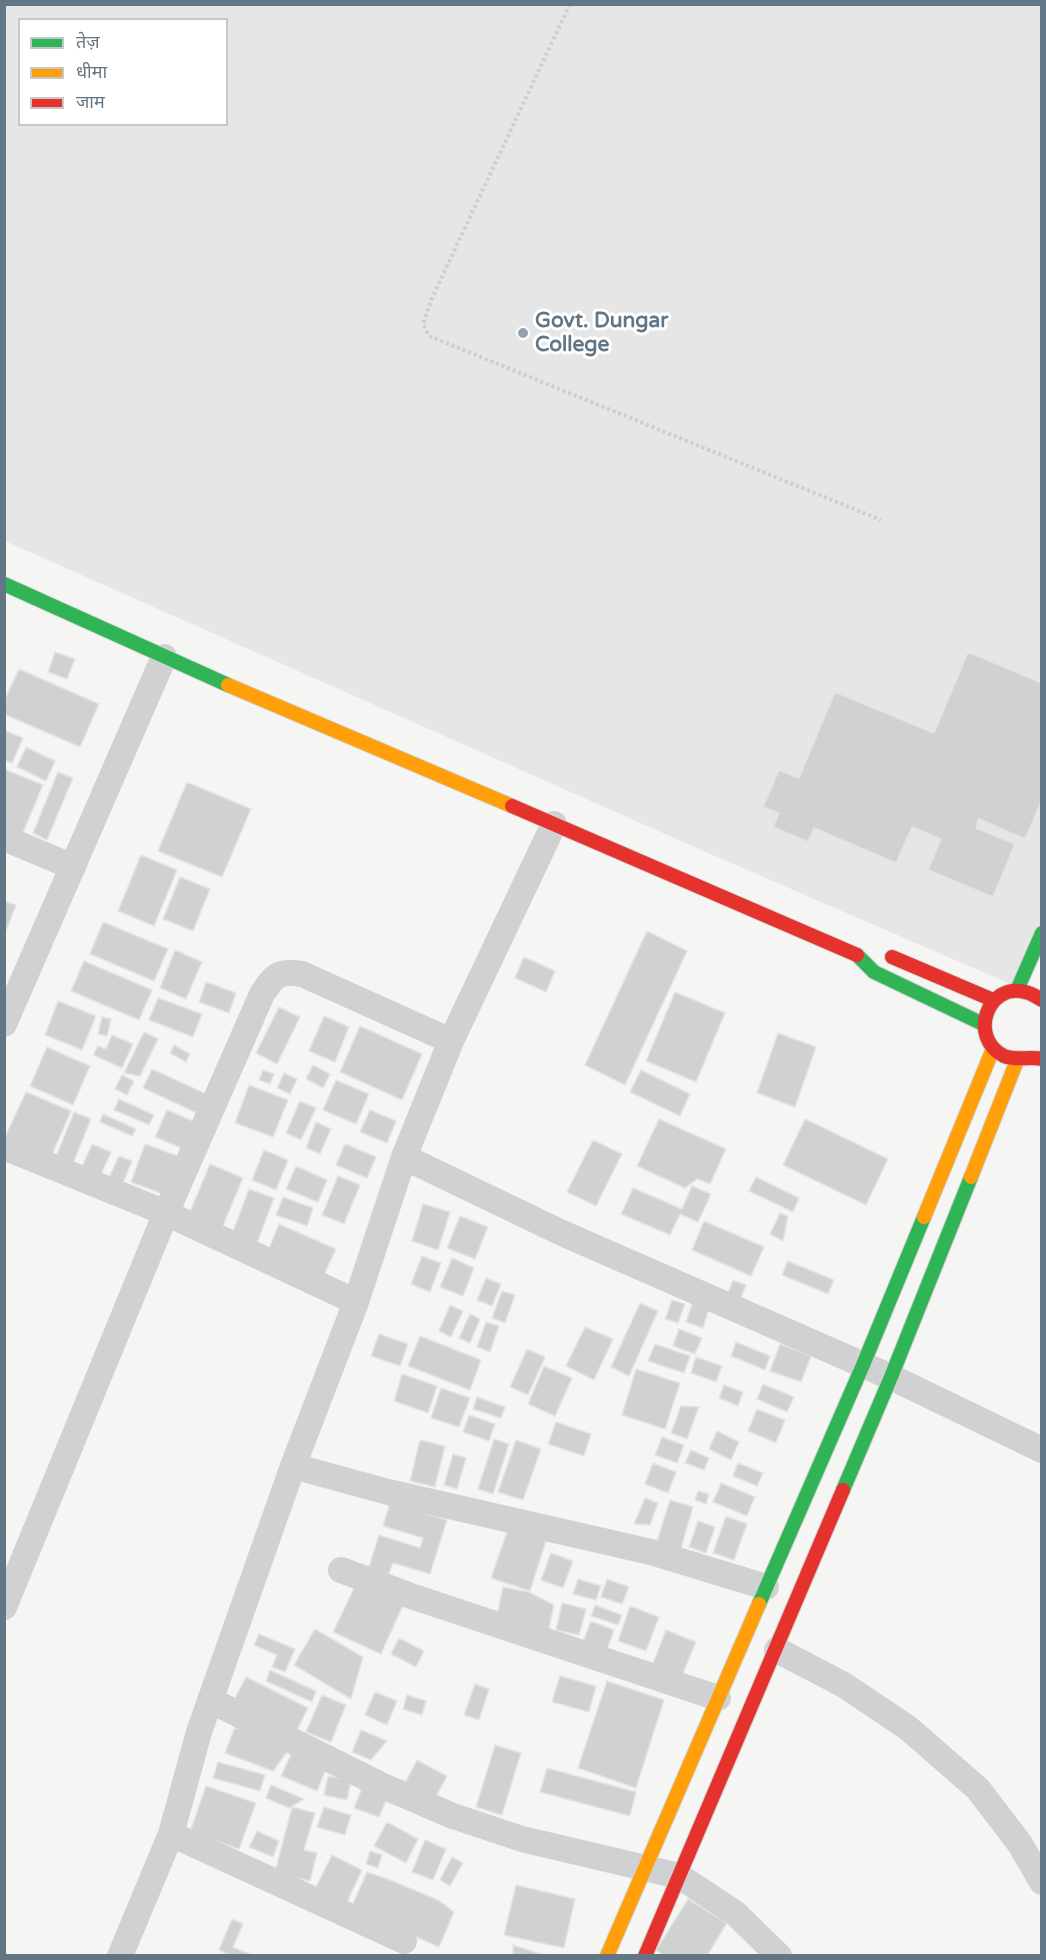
<!DOCTYPE html>
<meta charset="utf-8">
<style>
body{margin:0}
#map{position:relative;width:1046px;height:1960px;overflow:hidden;background:#f5f5f3;font-family:"Varela Round","Noto Sans Devanagari",sans-serif}
canvas{display:block}
.frame{position:absolute;inset:0;border:6px solid #637685;pointer-events:none}
.legend{position:absolute;left:18px;top:18px;width:210px;height:108px;box-sizing:border-box;background:#fff;border:2px solid #c1c8ce;margin:0;padding:8px 10px;list-style:none;font-size:18px;color:#637685}
.legend li{display:flex;align-items:center;gap:12px;height:30px}
.legend b{width:30px;border:2px solid #c1c8ce}
</style>
<div id="map">
<canvas width="1046" height="1960"></canvas>
<div class="frame"></div>
<ul class="legend">
<li><b style="height:8px;background:#30b455"></b>तेज़</li>
<li><b style="height:8px;background:#ff9f0a"></b>धीमा</li>
<li><b style="height:8px;background:#e5322d"></b>जाम</li>
</ul>
</div>
<script>
const ctx = document.querySelector('canvas').getContext('2d');
ctx.lineJoin = 'round';
function fill(path, color) {
  ctx.fillStyle = color;
  ctx.fill(path, 'evenodd');
}
function trace(path, color, width, dash) {
  ctx.strokeStyle = color;
  ctx.lineWidth = width;
  ctx.lineCap = dash ? 'butt' : 'round';
  ctx.setLineDash(dash || []);
  ctx.stroke(path);
}
function label(font, color, halo, rows, align = 'center') {
  ctx.font = font + ' "Varela Round",sans-serif';
  ctx.lineWidth = 6;
  ctx.setLineDash([]);
  ctx.textBaseline = 'middle';
  ctx.strokeStyle = halo;
  ctx.fillStyle = color;
  for (const [text, x, y, turn = 0] of rows) {
    ctx.save();
    ctx.translate(x, y);
    ctx.rotate((+turn || 0) * Math.PI / 180);
    ctx.textAlign = isNaN(turn) ? turn : align;
    if (halo) ctx.strokeText(text, 0, 0);
    ctx.fillText(text, 0, 0);
    ctx.restore();
  }
}
const built = new Path2D(`
 M5 5H1041L1042 925 1015 986 708 853 5 541ZM20 20H226V124H20Z`);
const building = new Path2D(`
 M55 652 75 659 67 679 48 672Z
 M968 652 1042 683V800L1025 839 979 819 976 828 1015 844 993 897 928 870 941 839 912 827 896 863 814 828 808 842 773 827 779 813 763 807 779 770 799 778 835 692 934 733Z
 M19 669 99 704 80 747 4 714V701Z
 M4 730 23 738 12 763 4 760Z
 M26 747 55 761 46 781 17 767Z
 M4 769 43 785 22 835 4 827Z
 M58 772 73 778 47 840 33 833Z
 M187 782 251 809 222 877 158 851Z
 M141 855 177 870 154 926 118 911Z
 M180 877 210 889 193 931 163 919Z
 M4 901 16 905 4 936Z
 M103 922 168 949 154 981 90 954Z
 M647 931 687 951 625 1085 585 1065Z
 M175 950 202 962 186 999 160 988Z
 M524 957 555 971 546 992 515 978Z
 M84 961 152 990 139 1020 71 991Z
 M206 982 236 993 229 1013 199 1002Z
 M675 992 725 1013 696 1082 646 1061Z
 M158 998 202 1014 193 1037 149 1020Z
 M58 1001 96 1016 82 1050 45 1035Z
 M279 1007 300 1017 277 1064 256 1053Z
 M324 1016 349 1027 335 1062 309 1051Z
 M102 1017 111 1019 107 1036 98 1034Z
 M360 1026 422 1054 402 1100 340 1072Z
 M144 1032 158 1039 140 1076 124 1073Z
 M778 1033 816 1047 795 1107 757 1093Z
 M112 1035 133 1044 122 1068 93 1055 98 1046 106 1049Z
 M174 1045 190 1054 186 1062 170 1053Z
 M47 1047 90 1066 73 1105 30 1086Z
 M313 1065 330 1074 323 1088 306 1079Z
 M152 1069 206 1094 197 1113 143 1088Z
 M263 1070 274 1074 270 1084 259 1080Z
 M641 1070 690 1094 680 1116 630 1092Z
 M284 1073 297 1079 290 1094 277 1088Z
 M122 1075 134 1081 127 1095 115 1089Z
 M336 1080 369 1094 356 1124 323 1110Z
 M249 1085 288 1100 273 1137 235 1123Z
 M26 1092 71 1111 51 1157 5 1137Z
 M119 1099 154 1115 149 1125 114 1110Z
 M300 1101 316 1108 301 1140 286 1133Z
 M167 1110 198 1123 186 1150 155 1137Z
 M370 1110 396 1121 387 1143 360 1132Z
 M74 1112 91 1119 72 1166 55 1159Z
 M103 1114 136 1129 132 1136 100 1122Z
 M659 1119 726 1149 710 1184 697 1179 685 1188 637 1166Z
 M805 1119 888 1159 866 1205 783 1165Z
 M316 1122 331 1129 320 1154 306 1148Z
 M593 1140 622 1154 596 1206 567 1192Z
 M92 1144 111 1152 100 1177 81 1169Z
 M145 1144 178 1156 163 1194 131 1182Z
 M345 1144 376 1157 367 1178 336 1165Z
 M264 1150 288 1160 276 1190 252 1180Z
 M119 1156 132 1161 121 1188 107 1182Z
 M210 1164 243 1178 222 1228 189 1214Z
 M296 1166 327 1180 318 1202 286 1189Z
 M338 1176 360 1185 344 1224 322 1215Z
 M756 1177 799 1198 793 1212 749 1191Z
 M692 1186 711 1194 698 1222 680 1214 670 1235 621 1214 633 1188 682 1209Z
 M249 1189 274 1198 257 1243 232 1234Z
 M283 1197 313 1208 307 1226 276 1215Z
 M423 1204 450 1212 438 1250 412 1241Z
 M780 1213 788 1216 783 1241 770 1234Z
 M460 1216 488 1227 475 1259 447 1248Z
 M704 1221 764 1247 751 1276 692 1250Z
 M279 1224 336 1249 323 1277 267 1253Z
 M422 1256 441 1263 430 1292 411 1284Z
 M452 1258 474 1268 463 1296 440 1287Z
 M788 1261 834 1280 828 1294 782 1275Z
 M486 1278 501 1284 492 1306 477 1300Z
 M733 1280 746 1285 740 1300 727 1295Z
 M502 1291 515 1295 505 1323 492 1318Z
 M672 1300 685 1304 678 1323 665 1319Z
 M640 1303 658 1311 629 1376 611 1367Z
 M692 1304 709 1309 703 1328 686 1322Z
 M450 1305 463 1311 451 1337 439 1331Z
 M470 1314 480 1319 470 1343 459 1338Z
 M486 1322 499 1326 490 1352 477 1347Z
 M585 1327 613 1339 594 1380 566 1366Z
 M679 1329 702 1338 695 1354 673 1346Z
 M379 1334 408 1344 400 1366 371 1356Z
 M420 1336 481 1360 470 1390 408 1366Z
 M736 1342 770 1356 765 1370 731 1356Z
 M655 1344 690 1356 684 1373 648 1361Z
 M780 1344 811 1356 801 1382 770 1371Z
 M527 1349 545 1357 528 1395 510 1387Z
 M696 1357 722 1366 716 1382 691 1373Z
 M544 1366 572 1378 555 1416 528 1404Z
 M636 1369 680 1383 665 1429 622 1415Z
 M402 1374 437 1386 428 1413 394 1401Z
 M763 1384 794 1397 787 1412 757 1399Z
 M724 1385 743 1392 738 1406 719 1398Z
 M441 1388 470 1398 459 1427 431 1418Z
 M477 1397 505 1407 501 1418 473 1409Z
 M681 1406 699 1407 687 1439 671 1433Z
 M757 1409 785 1420 776 1443 748 1431Z
 M469 1415 495 1424 489 1441 463 1432Z
 M556 1422 591 1434 584 1456 548 1444Z
 M717 1431 739 1442 731 1460 709 1449Z
 M662 1437 684 1445 677 1463 655 1455Z
 M494 1439 509 1444 493 1494 478 1489Z
 M420 1440 445 1446 435 1487 410 1481Z
 M516 1440 541 1449 523 1500 498 1492Z
 M691 1450 709 1458 704 1470 685 1463Z
 M453 1454 466 1458 457 1489 444 1485Z
 M653 1463 676 1472 668 1493 645 1484Z
 M738 1463 763 1473 757 1486 733 1476Z
 M721 1483 755 1497 747 1516 713 1502Z
 M698 1491 709 1494 706 1504 695 1500Z
 M645 1498 658 1503 650 1525 634 1524Z
 M670 1500 693 1507 681 1548 657 1541Z
 M390 1503 447 1520 430 1574 393 1563 388 1576 368 1570 379 1535 420 1548 423 1538 383 1526Z
 M726 1516 747 1524 734 1560 713 1553Z
 M698 1521 715 1527 706 1553 689 1547Z
 M508 1529 546 1541 530 1591 491 1578Z
 M551 1553 573 1561 563 1588 541 1580Z
 M578 1579 601 1586 596 1600 573 1594Z
 M607 1579 629 1587 622 1604 601 1597Z
 M356 1584 404 1603 381 1654 333 1632Z
 M503 1587 529 1592 554 1605 548 1633 496 1621Z
 M562 1603 586 1609 579 1635 556 1630Z
 M595 1605 622 1615 618 1625 591 1616Z
 M630 1606 659 1617 646 1651 618 1641Z
 M591 1621 614 1630 606 1653 582 1645Z
 M315 1629 363 1657 351 1699 294 1665Z
 M666 1630 696 1642 681 1678 652 1666Z
 M259 1634 295 1649 285 1672 272 1667 277 1655 254 1645Z
 M399 1638 424 1651 416 1667 391 1654Z
 M270 1670 316 1691 312 1702 266 1681Z
 M560 1676 596 1686 589 1712 552 1702Z
 M246 1677 308 1708 296 1732 234 1700Z
 M607 1681 664 1700 636 1788 578 1768Z
 M475 1684 489 1689 479 1720 464 1715Z
 M375 1692 397 1701 387 1725 365 1715Z
 M322 1695 346 1705 331 1742 306 1732Z
 M407 1695 426 1701 422 1715 403 1709Z
 M235 1727 290 1748 273 1771 225 1753Z
 M361 1730 387 1741 371 1760 352 1752Z
 M495 1745 521 1753 502 1815 476 1807Z
 M293 1750 328 1765 317 1791 281 1776Z
 M417 1760 447 1776 434 1800 405 1783Z
 M218 1762 265 1775 260 1791 213 1778Z
 M547 1768 636 1792 630 1816 540 1792Z
 M328 1776 351 1781 347 1800 324 1795Z
 M271 1785 304 1799 289 1808 266 1798Z
 M206 1786 256 1803 239 1849 190 1832Z
 M362 1788 387 1798 379 1817 354 1808Z
 M292 1807 315 1813 304 1850 317 1853 310 1881 275 1872Z
 M324 1807 351 1815 345 1835 317 1827Z
 M387 1822 418 1839 406 1863 374 1846Z
 M257 1831 279 1841 273 1857 249 1847Z
 M425 1840 446 1849 433 1880 412 1872Z
 M370 1851 382 1855 378 1868 366 1864Z
 M332 1855 362 1870 347 1902 316 1887Z
 M452 1857 463 1863 450 1886 440 1880Z
 M367 1872 390 1880 438 1900 454 1912 439 1947 351 1908Z
 M516 1885 575 1899 564 1948 504 1935Z
 M688 1899 727 1923 707 1956H664L656 1950Z
 M232 1919 243 1924 233 1947 254 1956H231L219 1950Z
 M513 1945 547 1956H513Z`);
const path = new Path2D(`
 M570 4 432 298 423 324 429 336 881 520`);
const street = new Path2D(`
 M4 838 73 867
 M4 1024 164 657
 M4 1147 166 1213 356 1302
 M404 1157 562 1233 891 1377 1042 1450
 M293 1466 388 1492 651 1552 766 1587
 M341 1570 411 1596 718 1698
 M4 1607 166 1213 262 994C275 974 279 971 302 974L451 1041
 M777 1650 844 1685 908 1728 978 1789 1020 1844 1042 1882
 M210 1700 383 1786 453 1816 522 1839 679 1876 735 1913 779 1956
 M171 1834 404 1941
 M120 1956 171 1834 199 1732 293 1466 356 1302 404 1157 451 1041 554 824`);
const fast = new Path2D(`
 M4 584 228 685
 M857 955 874 972 983 1024
 M1017 990 1042 933
 M843 1490 891 1377 971 1177
 M759 1604 863 1365 924 1217`);
const slow = new Path2D(`
 M228 685 512 806
 M971 1177 1018 1058
 M924 1217 993 1049
 M607 1956 759 1604`);
const jam = new Path2D(`
 M512 806 857 955
 M892 957 993 1000
 M1042 1000C1037 997 1031 993 1025 992 987 982 968 1038 1004 1056 1016 1061 1030 1056 1042 1059
 M645 1956 843 1490`);
const markers = [
 [523,333,6,"#96a2ac"]
];
const poiNames = [
 ["Govt. Dungar",535,321],
 ["College",535,345]
];
fill(built, '#e5e6e5');
fill(building, '#d0d2d2');
trace(building, '#e4e4e2', 1.5);
trace(fast, '#d0d2d3', 16);
trace(slow, '#d0d2d3', 16);
trace(jam, '#d0d2d3', 16);
trace(path, '#cecece', 4, [3, 3]);
trace(street, '#d0d1d2', 26);
trace(fast, '#30b455', 14);
trace(slow, '#ff9f0a', 14);
trace(jam, '#e5322d', 14);
for (const [x, y, r, color] of markers) {
  const dot = new Path2D();
  dot.arc(x, y, r, 0, 2 * Math.PI);
  ctx.fillStyle = color;
  ctx.fill(dot);
  trace(dot, '#fff', 2);
}
label('bold 21px', '#637685', '#fff', poiNames, 'left');
</script>
